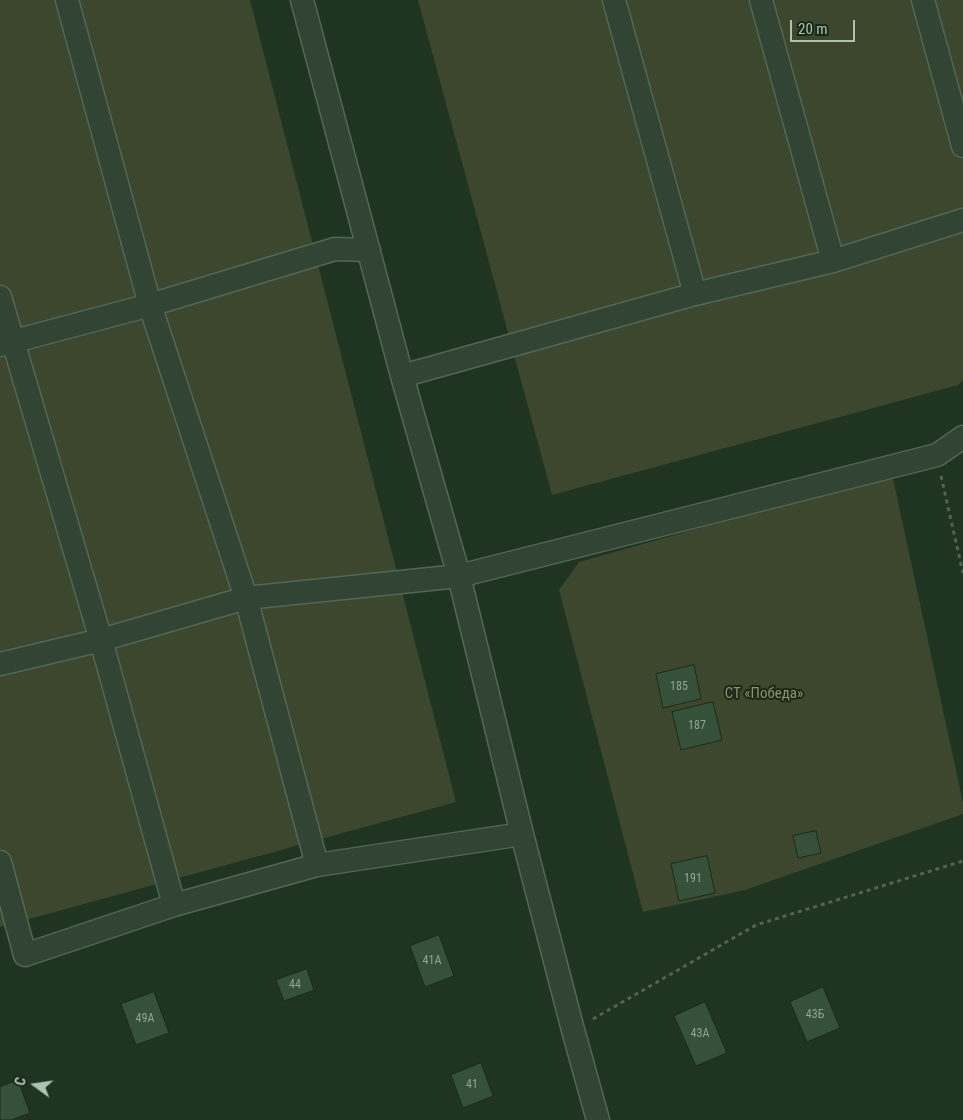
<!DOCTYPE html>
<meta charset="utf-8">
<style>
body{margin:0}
#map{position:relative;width:963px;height:1120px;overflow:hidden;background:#1f3522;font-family:"Roboto Condensed",sans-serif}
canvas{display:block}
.north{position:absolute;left:10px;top:1060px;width:50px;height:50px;-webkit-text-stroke:4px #18291a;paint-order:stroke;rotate:284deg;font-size:14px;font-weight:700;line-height:20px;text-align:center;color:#abc3b0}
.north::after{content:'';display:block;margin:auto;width:18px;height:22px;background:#abc3b0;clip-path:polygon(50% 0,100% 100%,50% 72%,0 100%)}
.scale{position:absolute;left:790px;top:20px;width:65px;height:22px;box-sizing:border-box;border:2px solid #abc3b0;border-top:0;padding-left:6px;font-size:15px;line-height:18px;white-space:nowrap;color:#abc3b0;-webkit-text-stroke:4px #18291a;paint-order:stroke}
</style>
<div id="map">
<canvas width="963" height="1120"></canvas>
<div class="north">С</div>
<div class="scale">20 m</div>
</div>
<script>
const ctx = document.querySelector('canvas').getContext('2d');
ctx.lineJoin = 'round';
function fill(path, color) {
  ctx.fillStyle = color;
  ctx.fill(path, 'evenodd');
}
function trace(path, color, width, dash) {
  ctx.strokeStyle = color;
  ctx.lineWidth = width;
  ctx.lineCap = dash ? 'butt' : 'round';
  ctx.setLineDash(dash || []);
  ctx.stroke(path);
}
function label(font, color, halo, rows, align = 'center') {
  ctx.font = font + ' "Roboto Condensed",sans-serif';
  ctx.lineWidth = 4;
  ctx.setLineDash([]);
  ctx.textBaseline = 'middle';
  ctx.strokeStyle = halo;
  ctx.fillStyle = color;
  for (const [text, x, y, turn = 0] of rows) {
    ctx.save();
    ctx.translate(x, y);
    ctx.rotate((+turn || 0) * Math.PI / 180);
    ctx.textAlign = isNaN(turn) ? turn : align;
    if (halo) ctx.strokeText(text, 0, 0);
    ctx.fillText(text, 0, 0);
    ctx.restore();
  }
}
const green = new Path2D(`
 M0 0H250L456 802 0 927V945Z
 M418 0H963V380L958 385 552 495Z
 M892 474 963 803V814L745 890 643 912 559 590 579 562Z`);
const building = new Path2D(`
 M694 665 701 699 663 708 656 674Z
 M713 702 722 740 681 750 672 712Z
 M816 831 821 853 798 858 793 836Z
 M707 856 715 893 679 901 671 864Z
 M439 935 454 976 425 987 410 946Z
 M307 969 314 990 284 1001 276 980Z
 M823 987 840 1028 807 1042 790 1002Z
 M154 992 169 1033 136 1045 121 1004Z
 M705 1002 727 1053 696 1066 674 1016Z
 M481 1063 493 1096 463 1108 451 1075Z
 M18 1080 30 1113 11 1120H0V1087Z`);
const path = new Path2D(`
 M941 476 963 573
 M593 1019 756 925 963 861`);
const minor = new Path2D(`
 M67 0 150 305 246 598 317 865
 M302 0 402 376 459 576 522 834 573 1030 598 1120
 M614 0 695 294
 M761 0 833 261
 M923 0 963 146
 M0 297 101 640 174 905
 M0 345 150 305 335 249 369 250
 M402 376 695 294 833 261 963 220
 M0 664 101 640 246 598 459 576 937 455 963 437
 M0 862 25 955 174 905 317 865 522 834`);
const numberNames = [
 ["185",679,687],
 ["187",697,726],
 ["191",693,879],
 ["41А",432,961],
 ["44",295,985],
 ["43Б",815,1015],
 ["49А",145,1019],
 ["43А",700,1034],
 ["41",472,1085]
];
const parkNames = [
 ["СТ «Победа»",764,694]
];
fill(green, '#3c472e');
fill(building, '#365139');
trace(building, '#1a2c1c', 1);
trace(minor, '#526755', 25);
trace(path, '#54634e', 3, [4, 4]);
trace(minor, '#324535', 22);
label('12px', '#8ea692', null, numberNames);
label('15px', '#978f6c', '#18291a', parkNames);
</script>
